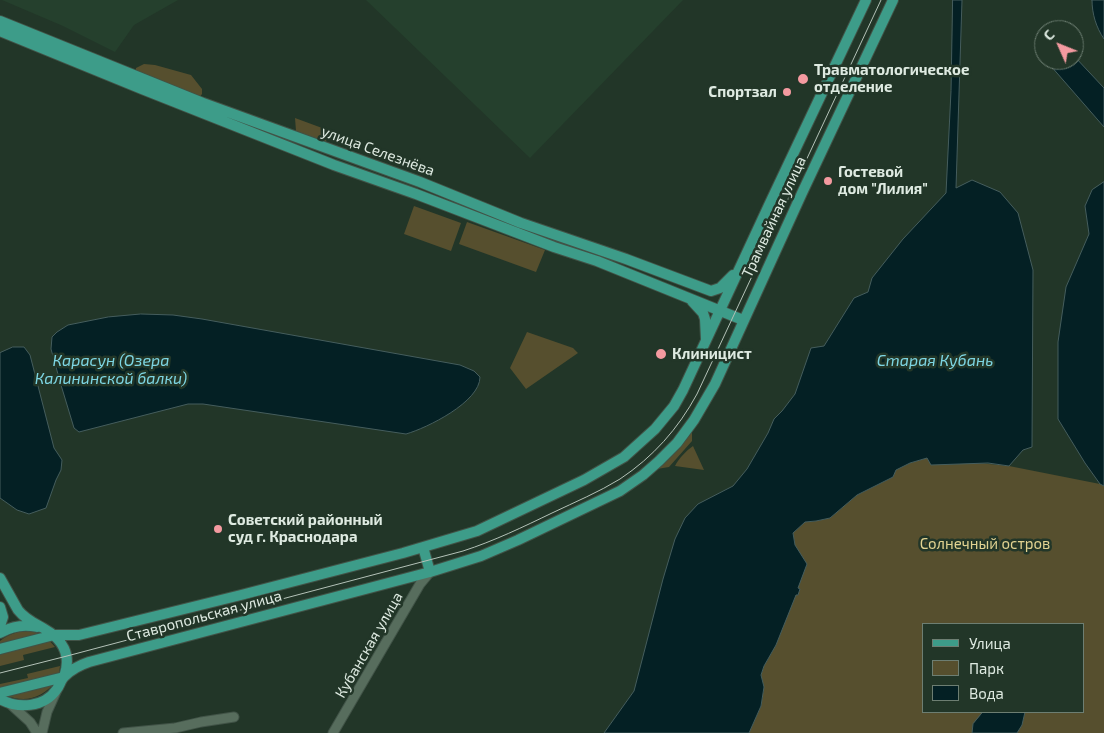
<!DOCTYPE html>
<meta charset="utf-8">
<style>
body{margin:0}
#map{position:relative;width:1104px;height:733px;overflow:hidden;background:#223628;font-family:"Exo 2",sans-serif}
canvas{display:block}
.legend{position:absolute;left:922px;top:623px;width:162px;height:90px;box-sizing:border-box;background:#223628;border:1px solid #6d7e72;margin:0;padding:6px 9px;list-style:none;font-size:15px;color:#deeae1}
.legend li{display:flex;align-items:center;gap:10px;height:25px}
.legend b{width:25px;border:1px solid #6d7e72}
.north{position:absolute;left:1034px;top:20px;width:50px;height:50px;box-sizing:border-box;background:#223628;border:1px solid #6d7e72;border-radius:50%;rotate:314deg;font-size:14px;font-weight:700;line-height:20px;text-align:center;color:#deeae1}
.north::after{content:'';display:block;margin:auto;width:18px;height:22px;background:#f49aa0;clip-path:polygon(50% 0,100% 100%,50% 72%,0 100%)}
</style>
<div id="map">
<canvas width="1104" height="733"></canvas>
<ul class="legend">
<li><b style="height:6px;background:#3d9c89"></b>Улица</li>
<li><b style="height:14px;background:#564f2e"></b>Парк</li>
<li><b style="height:14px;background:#042024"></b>Вода</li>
</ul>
<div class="north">С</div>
</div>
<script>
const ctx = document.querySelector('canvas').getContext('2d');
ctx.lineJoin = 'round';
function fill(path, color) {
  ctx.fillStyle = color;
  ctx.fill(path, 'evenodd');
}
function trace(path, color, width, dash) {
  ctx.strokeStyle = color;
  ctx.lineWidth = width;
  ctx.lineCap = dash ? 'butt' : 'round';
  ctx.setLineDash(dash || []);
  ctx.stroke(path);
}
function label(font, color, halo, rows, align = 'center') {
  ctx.font = font + ' "Exo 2",sans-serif';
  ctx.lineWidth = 5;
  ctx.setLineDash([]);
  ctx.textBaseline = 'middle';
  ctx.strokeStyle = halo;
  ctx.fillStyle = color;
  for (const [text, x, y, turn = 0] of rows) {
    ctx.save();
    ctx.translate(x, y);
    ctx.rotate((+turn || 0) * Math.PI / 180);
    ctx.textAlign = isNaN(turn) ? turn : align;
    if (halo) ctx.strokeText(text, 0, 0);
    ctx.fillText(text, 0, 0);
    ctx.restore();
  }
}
const built = new Path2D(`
 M2 0H178L134 25 115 52 63 26Z
 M366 0H683L530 158Z`);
const green = new Path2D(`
 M144 64 155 65 191 75 202 89V94L199 98 136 73V68Z
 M295 118 333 132 325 142 296 131Z
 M414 206 461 223 451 251 404 234Z
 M467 222 545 250 536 272 459 244Z
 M527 332 573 348 578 353 526 389 510 368Z
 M692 432V441L669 467 657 469 681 445Z
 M693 446 704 470 675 466C679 458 686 451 693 446Z
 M927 458 1009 466 1100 484 1104 486V733H749L761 706 764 687 761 675 764 666 776 645 795 545 793 533 805 522 816 521 830 518 857 495 893 477 895 470 910 463ZM923 624H1083V712H923Z
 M28 631 35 632 44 636 0 647V641C9 634 18 631 28 631Z
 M48 639 55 647 23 655 24 660 0 666V651Z
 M60 666 59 674 0 691V684L28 678 27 674Z
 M57 680C42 699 24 704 3 694Z`);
const water = new Path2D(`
 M953 0H962L956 188 972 180 1000 192 1018 213 1033 270 1032 447 1023 450 1009 466 988 463 931 465 927 458 910 463 896 470 893 477 857 495 830 518 816 521 805 522 793 533 795 545 807 564 798 588 800 589 798 595H796L776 645 764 666 761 675 764 687 761 706 749 733H604L634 691 663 579 675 539 685 518 698 504 733 486 747 469 768 433 774 419 782 411 795 394 811 348 824 346 854 298 868 292 872 278 903 239 946 193 951 91Z
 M1092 0H1104V39C1096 27 1092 14 1092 0Z
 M1074 56 1104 88V127L1050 65 1056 60H1074Z
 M1104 182V486L1100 484 1085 463 1058 419V342L1066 287 1089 234 1085 206 1092 190Z
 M141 314 173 315 202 319 460 365 474 371 480 377C480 402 427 428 406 434L203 404H188L79 432 74 428 61 385 51 349 52 337 57 332 68 325 108 317Z
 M13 347H24L30 355 54 448 62 460 61 470 56 480 46 508 29 514 17 510 0 498V353Z
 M983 712H1025L1022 725 1017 733H972L973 724Z`);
const minor = new Path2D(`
 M9 703 30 722 37 733
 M42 733 47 712 56 692
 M123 733 175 728 201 722 234 717
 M333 733 420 584 430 572`);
const major = new Path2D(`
 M0 21 203 103 420 182 521 223 626 259 711 291 720 288 733 275
 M0 31 142 89 334 165 416 194 554 247 597 261 743 320
 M692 301 703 313 705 319 706 339
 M423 547 430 572
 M0 578 18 610C25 619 34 623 43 628 63 639 72 655 64 677
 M0 607 3 617 0 626
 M0 633C12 626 24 624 37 627
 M0 649 54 635H79L241 595 403 553 477 531 584 480 624 457 655 429 674 406 683 390 769 205 866 0
 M0 693 64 677
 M0 699C18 709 44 708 57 689 60 685 61 679 65 676 72 669 80 665 89 662L430 572 481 556 518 540 620 491 643 475 659 461 677 443 694 420 715 384 802 193 893 0`);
const tram = new Path2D(`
 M0 673 67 656 463 551C494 541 523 527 552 513 575 502 599 492 620 479 653 457 678 429 697 394L881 0`);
const markers = [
 [803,79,6,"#f49aa0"],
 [787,92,5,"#f49aa0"],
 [828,181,5,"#f49aa0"],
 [661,354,6,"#f49aa0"],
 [218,529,5,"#f49aa0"]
];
const poiNames = [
 ["Травматологическое",814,70],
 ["отделение",814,87],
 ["Спортзал",777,92,"right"],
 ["Гостевой",838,172],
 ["дом \"Лилия\"",838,189],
 ["Клиницист",672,354],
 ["Советский районный",228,520],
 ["суд г. Краснодара",228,537]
];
const streetNames = [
 ["улица Селезнёва",378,151,20],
 ["Трамвайная улица",774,217,-65],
 ["Ставропольская улица",204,616,-15],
 ["Кубанская улица",369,645,-60]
];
const parkNames = [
 ["Солнечный остров",985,544]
];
const waterNames = [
 ["Карасун (Озера",111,361],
 ["Калининской балки)",111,379],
 ["Старая Кубань",935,361]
];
fill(built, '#25402d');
fill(green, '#564f2e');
fill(water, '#042024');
trace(water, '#455d5d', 1);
trace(minor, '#415347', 11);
trace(major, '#415347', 12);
trace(minor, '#576d5d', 9);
trace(major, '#3d9c89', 10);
trace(tram, '#b4c2b8', 1);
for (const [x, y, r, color] of markers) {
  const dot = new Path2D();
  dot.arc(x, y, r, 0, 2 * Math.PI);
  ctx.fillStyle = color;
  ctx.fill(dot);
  trace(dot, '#223628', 2);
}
label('bold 15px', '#deeae1', '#223628', poiNames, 'left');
label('15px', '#deeae1', '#223628', streetNames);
label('15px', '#e1d391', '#223628', parkNames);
label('italic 16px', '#7dd5e2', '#223628', waterNames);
</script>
